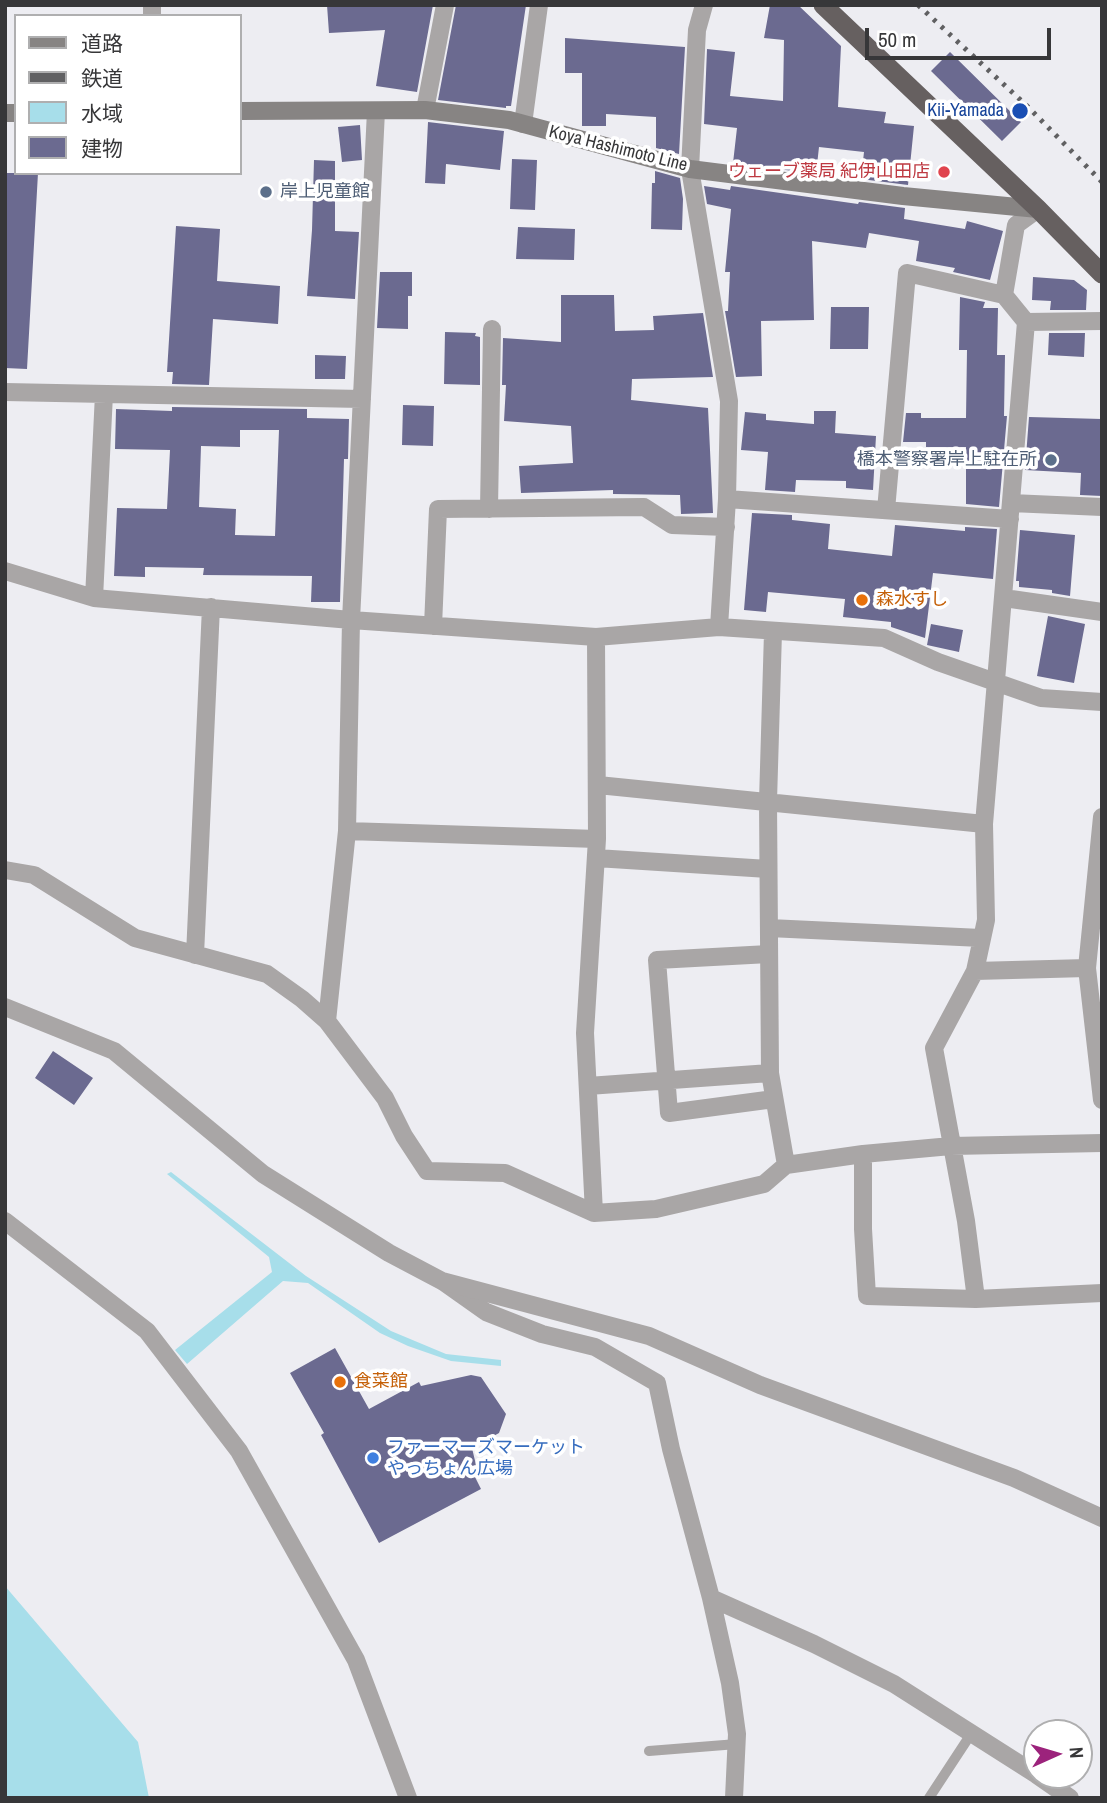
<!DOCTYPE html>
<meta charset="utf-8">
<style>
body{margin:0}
#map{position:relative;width:1107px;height:1803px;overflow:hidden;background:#ededf2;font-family:"Archivo Narrow","Noto Sans JP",sans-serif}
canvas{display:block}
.frame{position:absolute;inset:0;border:7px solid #373739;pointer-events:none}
.legend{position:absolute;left:14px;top:14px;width:228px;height:161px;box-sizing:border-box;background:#fff;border:2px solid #afafb0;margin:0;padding:9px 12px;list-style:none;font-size:21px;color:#373739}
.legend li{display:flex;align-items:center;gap:14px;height:35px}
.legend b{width:35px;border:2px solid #afafb0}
.north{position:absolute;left:1023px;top:1719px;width:70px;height:70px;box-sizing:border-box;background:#fff;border:2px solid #afafb0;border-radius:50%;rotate:86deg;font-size:19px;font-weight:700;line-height:28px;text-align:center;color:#373739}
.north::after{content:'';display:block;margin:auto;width:24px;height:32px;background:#9c237c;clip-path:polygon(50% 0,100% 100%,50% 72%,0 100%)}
.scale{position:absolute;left:865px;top:28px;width:186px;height:32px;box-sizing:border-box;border:4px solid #373739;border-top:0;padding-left:9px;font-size:21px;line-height:24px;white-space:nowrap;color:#373739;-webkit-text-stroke:5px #fff;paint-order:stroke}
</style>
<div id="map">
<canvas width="1107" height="1803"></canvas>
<div class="frame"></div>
<ul class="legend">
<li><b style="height:9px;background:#878483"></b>道路</li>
<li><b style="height:9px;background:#606062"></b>鉄道</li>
<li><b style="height:19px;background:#a7deea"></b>水域</li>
<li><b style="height:19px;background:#6b6a90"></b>建物</li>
</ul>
<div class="north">N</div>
<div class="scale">50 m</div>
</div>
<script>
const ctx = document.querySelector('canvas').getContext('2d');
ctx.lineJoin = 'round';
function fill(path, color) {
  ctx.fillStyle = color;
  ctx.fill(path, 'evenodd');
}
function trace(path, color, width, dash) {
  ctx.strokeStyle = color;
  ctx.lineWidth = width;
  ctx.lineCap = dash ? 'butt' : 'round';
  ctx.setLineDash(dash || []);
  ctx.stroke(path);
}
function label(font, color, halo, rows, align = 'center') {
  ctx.font = font + ' "Archivo Narrow","Noto Sans JP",sans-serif';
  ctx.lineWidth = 7;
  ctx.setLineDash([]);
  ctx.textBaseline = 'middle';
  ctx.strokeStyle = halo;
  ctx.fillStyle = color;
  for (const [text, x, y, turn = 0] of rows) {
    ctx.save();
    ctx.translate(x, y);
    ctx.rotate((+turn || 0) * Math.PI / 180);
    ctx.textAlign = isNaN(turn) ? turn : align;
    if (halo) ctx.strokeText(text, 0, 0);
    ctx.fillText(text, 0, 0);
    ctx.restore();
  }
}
const water = new Path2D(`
 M171 1172 306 1276 391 1331 446 1354 501 1360V1366L451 1361 408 1346 380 1333 308 1283 283 1281 187 1364 175 1350 272 1272 269 1257 167 1174Z
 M5 1586 138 1742 149 1798H5Z`);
const building = new Path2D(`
 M327 5H433L417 92 376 86 385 30 329 33Z
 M456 5H526L511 106H506V108L438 100Z
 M770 5H798L841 46 838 107 886 112 884 123 914 126 908 185 861 179 864 152 819 147 816 174 733 163 737 128 704 124 707 49 735 52 730 96 783 101 784 40 764 38Z
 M565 38 685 47 679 154 656 148V117L606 114V126H582V73H565Z
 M950 52 1021 122 1002 141 931 71Z
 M428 122 504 131 500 170 446 164 445 184 425 183Z
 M360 125 362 160 342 162 338 127Z
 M512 159 537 160 535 210 510 209Z
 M314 160 335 161V231L359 232 355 299 307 296 312 230Z
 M655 171 680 178 683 199 682 230 651 229 652 183H655Z
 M5 173H38L27 369 5 368Z
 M704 186 730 190 731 186 858 204 859 202 905 208 904 219 965 229 967 221 1003 231 990 280 953 272 955 268 916 261 919 241 869 233 866 248 812 241 814 320 761 321 762 376 736 377 725 311H728L730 272H725L731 209 707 204Z
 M176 226 220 229 217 281 280 286 278 324 213 319 209 385 172 384 173 372H167Z
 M518 227 575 229 574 260 516 259Z
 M380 272H412V296H408V329L377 328Z
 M1033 277 1074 280 1087 290 1086 310H1050L1051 301 1032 300Z
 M561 295H614L615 331 654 330 653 316 703 313 713 377 632 379 631 400 708 408 713 513 681 514 680 495 613 494V490L521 493 519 466 573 463 571 426 504 421 506 385H502L503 338 561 342Z
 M960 297 985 302 983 308H998L997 355H1005L1004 416H1007L999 507 966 504V447H926V442H903L906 413H921V418H966L967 350H959Z
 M831 307H869L868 349H830Z
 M445 332 476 333 475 336 480 337V385L444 384Z
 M1049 333H1085L1084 357 1048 355Z
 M315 355 346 356 345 379H315Z
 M403 405 434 406 433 446 402 445Z
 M172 407 307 409V418L349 419 348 459H344L340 602H311L312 576 203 575 204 568 145 567V577L114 576 117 508 167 509 170 450 115 449 116 409 172 411ZM240 430H279L275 536 235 535 236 509 199 507 201 446 240 447Z
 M814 411H836L835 433 876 436 873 490 846 488V481L796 480 795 492 765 490 768 452 741 450 745 412 766 414V420L814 424Z
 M1029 417 1102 419V496L1080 495 1081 473 1025 470Z
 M752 513 792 515V520L830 524 828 549 892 556 895 525 965 531V527L997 529 993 579 933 573 925 638 891 627V622L843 617 845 599 768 592 766 612 744 610Z
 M1020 530 1075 535 1070 596 1052 593V590L1019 587V581H1016Z
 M1048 616 1085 624 1074 683 1037 676Z
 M931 624 963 630 959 652 927 645Z
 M53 1051 93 1078 74 1105 35 1078Z
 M335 1348 369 1409 419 1382 421 1386 471 1375 481 1377 506 1414 499 1433 472 1448 476 1465 471 1469 481 1489 379 1543 321 1435 324 1433 290 1373Z`);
const service = new Path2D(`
 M649 1751 737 1744
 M929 1798 971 1734`);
const minor = new Path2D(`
 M152 5V16
 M704 5 697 30 690 169 729 401 727 499 719 627
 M425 110 445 5
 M523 124 539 5
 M1004 295 1016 225 1038 209
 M1026 322 1102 321
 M5 392 362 399
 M727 499 1010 519
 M1011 503 1102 507
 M489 509 492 329
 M886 510 907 273 1004 295 1026 322 984 824 986 920 975 971 934 1048 966 1221 976 1299 1102 1293
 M5 571 94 598 351 620 596 637 719 627 884 638 938 662 1041 698 1102 702
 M94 598 104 394
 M1004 598 1102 612
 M433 626 438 509 644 507 672 525 726 527
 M773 632 768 801 770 1073 786 1165
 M598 785 984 824
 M1102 817 1087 968 1102 1100
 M347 831 597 839
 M596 858 768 869
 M5 870 34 875 135 938 267 974 302 999 327 1021 385 1098 404 1136 427 1171 505 1173 594 1213 656 1209 764 1184 786 1165 863 1154 951 1146 1102 1143
 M769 928 981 938
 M769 954 657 960 669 1113 774 1099
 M195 955 211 607
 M975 971 1087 968
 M327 1021 347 831 351 620 376 111
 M588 1086 770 1073
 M863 1154V1229L867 1296 976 1299
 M594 1213 585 1033 597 839 596 637
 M445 1283 486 1312 542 1334 595 1347 657 1383 671 1449 711 1598 730 1683 737 1734 734 1798
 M711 1598 814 1644 894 1684 1037 1775
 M1037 1775 1070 1798`);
const tertiary = new Path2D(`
 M5 1007 114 1051 263 1174 389 1253 442 1281 649 1336 760 1385 1014 1478 1102 1518
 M5 1221 147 1331 239 1451 356 1660 408 1798`);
const secondary = new Path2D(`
 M240 111 425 110 509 120 690 169 903 196 1038 209
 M5 113H16`);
const trunk = new Path2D(`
 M823 5 1038 209 1102 274`);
const rail = new Path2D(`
 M918 5 1026 105 1102 182`);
const markers = [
 [1020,111,9,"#1a4fb4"],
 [944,172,7,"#e0444e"],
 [266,192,7,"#5c6f8a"],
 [1051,460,7,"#5c6f8a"],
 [862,600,7,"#e8710a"],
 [340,1382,7,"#e8710a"],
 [373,1458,7,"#3f7fe0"]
];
const transitNames = [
 ["Kii-Yamada",1004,111]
];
const streetNames = [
 ["Koya Hashimoto Line",618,149,14]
];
const healthNames = [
 ["ウェーブ薬局 紀伊山田店",930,172]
];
const serviceNames = [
 ["岸上児童館",280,192],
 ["橋本警察署岸上駐在所",1037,460,"right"]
];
const foodNames = [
 ["森水すし",876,600],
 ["食菜館",354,1382]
];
const shopNames = [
 ["ファーマーズマーケット",387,1448],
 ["やっちょん広場",387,1469]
];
fill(water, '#a7deea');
fill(building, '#6b6a90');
trace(service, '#a9a6a6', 10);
trace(minor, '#a9a6a6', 18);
trace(tertiary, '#a9a6a6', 18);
trace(secondary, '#878483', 18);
trace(trunk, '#666060', 19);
trace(rail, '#606062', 5, [3.5, 7]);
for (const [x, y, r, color] of markers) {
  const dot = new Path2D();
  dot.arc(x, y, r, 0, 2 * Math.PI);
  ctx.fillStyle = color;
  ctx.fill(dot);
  trace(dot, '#fff', 2.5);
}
label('18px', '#164399', '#fff', transitNames, 'right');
label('18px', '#373739', '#fff', streetNames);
label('18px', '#be3a42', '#fff', healthNames, 'right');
label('18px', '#4e5e75', '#fff', serviceNames, 'left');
label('18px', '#c56008', '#fff', foodNames, 'left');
label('18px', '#366cbe', '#fff', shopNames, 'left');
</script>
